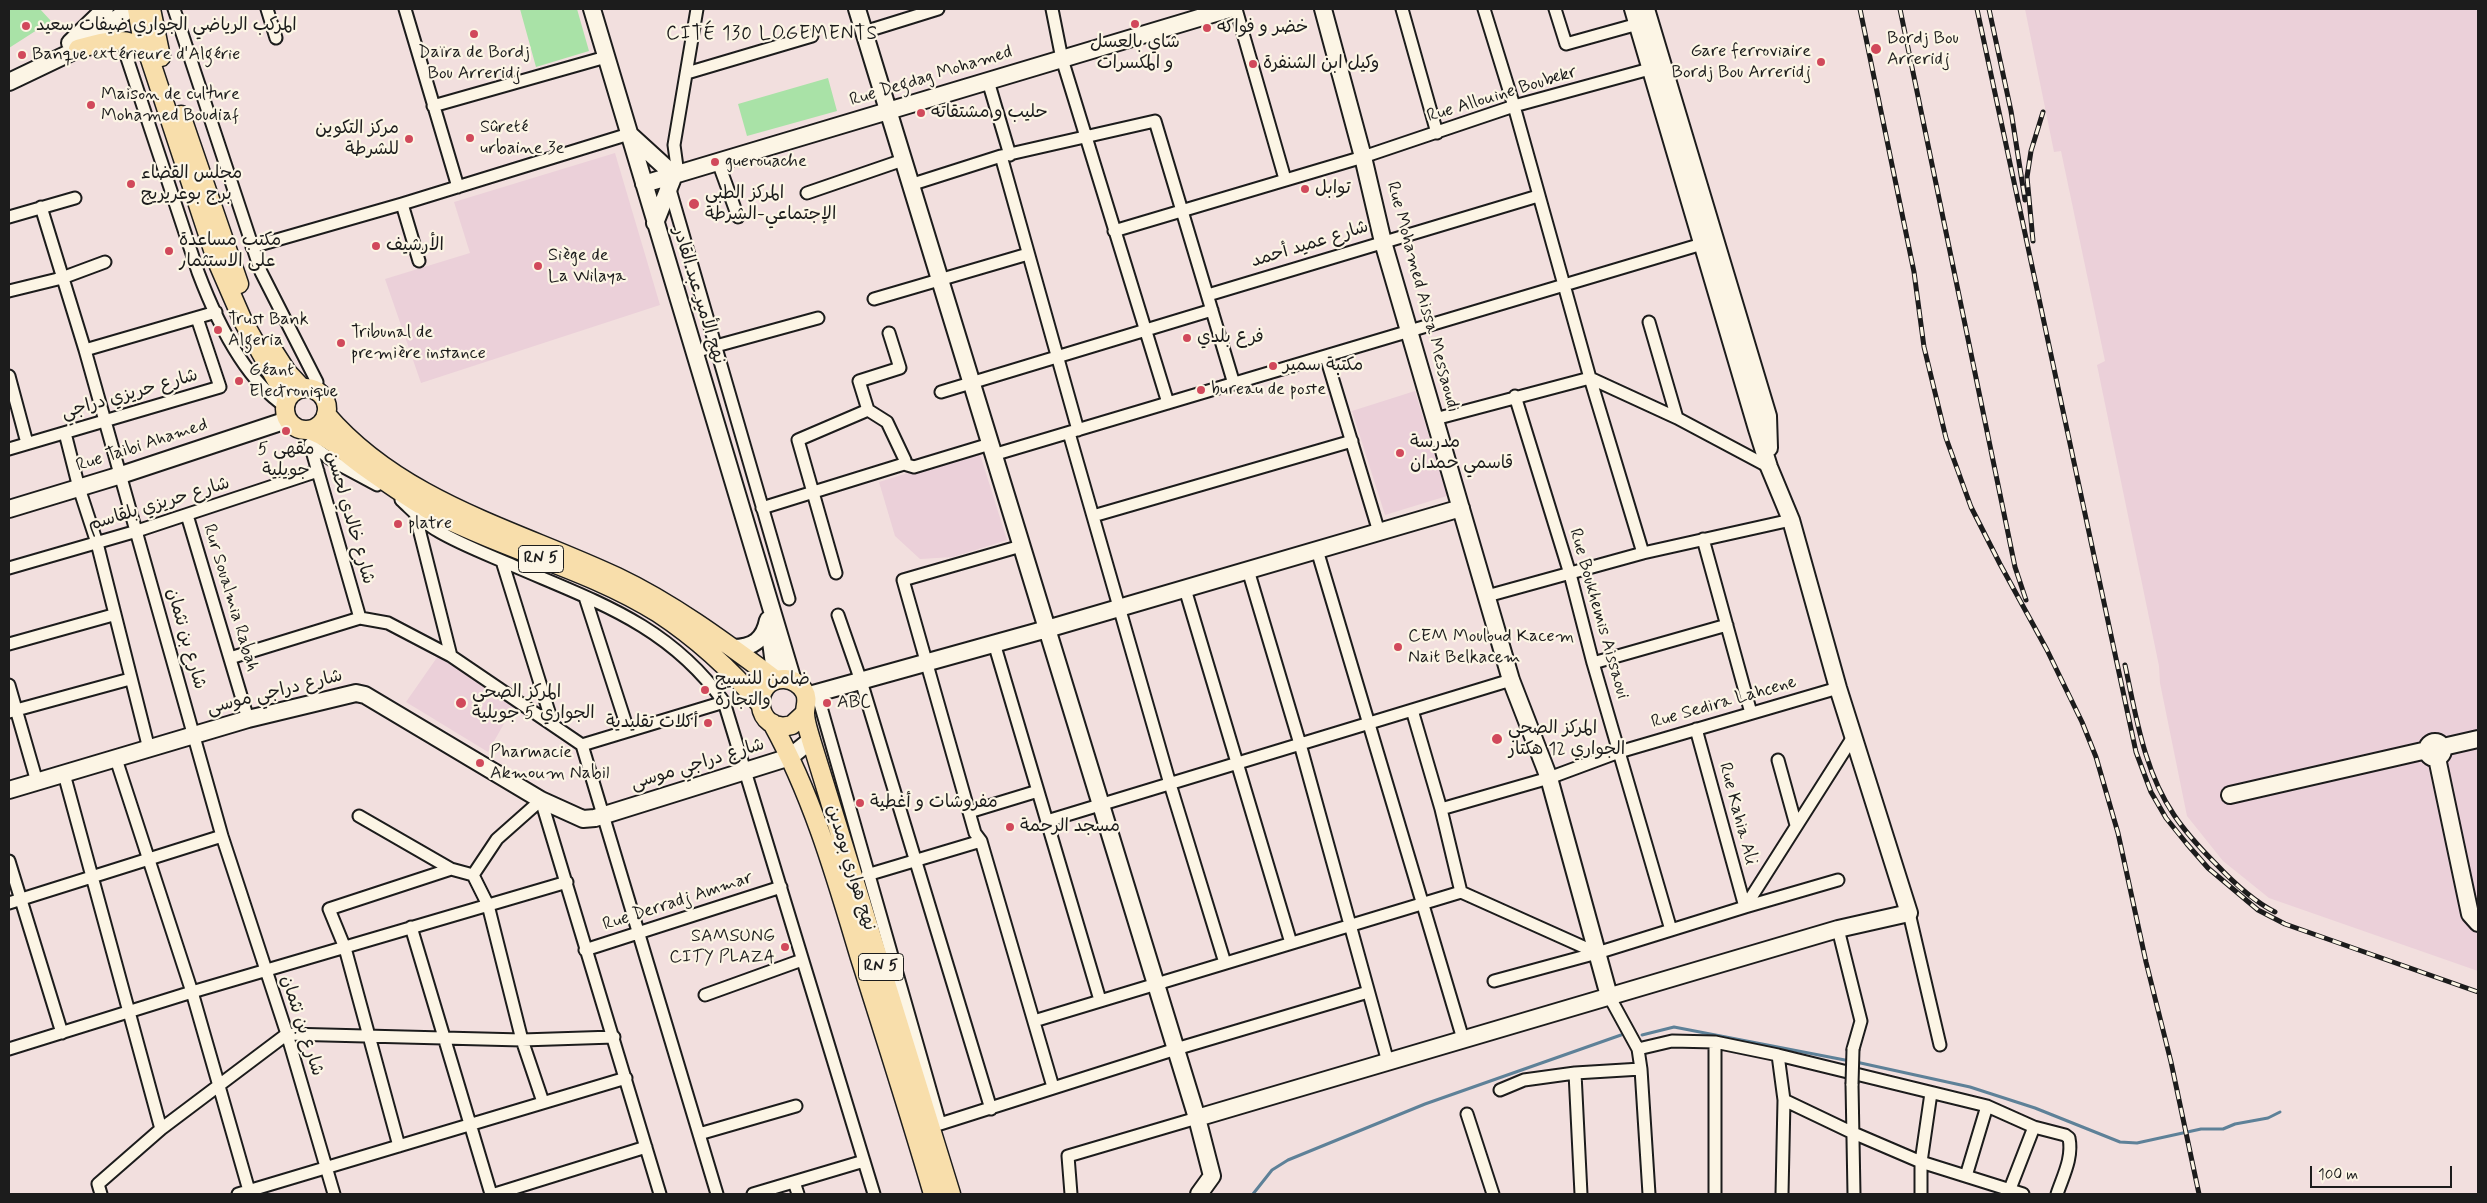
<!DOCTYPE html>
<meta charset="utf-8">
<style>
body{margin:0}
#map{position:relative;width:2487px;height:1203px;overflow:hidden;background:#f2dfde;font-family:Mynerve,sans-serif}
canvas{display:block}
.frame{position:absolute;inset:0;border:10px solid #1c1c1c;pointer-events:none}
.scale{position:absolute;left:2310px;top:1166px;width:142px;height:22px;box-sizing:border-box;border:2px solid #1c1c1c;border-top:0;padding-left:6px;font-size:15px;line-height:18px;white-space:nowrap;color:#1c1c1c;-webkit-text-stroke:4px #fcf5e5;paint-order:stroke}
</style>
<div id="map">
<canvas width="2487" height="1203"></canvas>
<div class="frame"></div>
<div class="scale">100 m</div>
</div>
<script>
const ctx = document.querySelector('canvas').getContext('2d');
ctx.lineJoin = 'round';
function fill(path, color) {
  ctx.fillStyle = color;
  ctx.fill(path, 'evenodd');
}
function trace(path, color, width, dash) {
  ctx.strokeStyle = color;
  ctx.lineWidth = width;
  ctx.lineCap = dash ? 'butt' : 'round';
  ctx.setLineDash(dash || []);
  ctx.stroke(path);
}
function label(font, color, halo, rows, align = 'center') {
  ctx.font = font + ' Mynerve,"Playpen Sans Arabic",sans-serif';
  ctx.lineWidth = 4.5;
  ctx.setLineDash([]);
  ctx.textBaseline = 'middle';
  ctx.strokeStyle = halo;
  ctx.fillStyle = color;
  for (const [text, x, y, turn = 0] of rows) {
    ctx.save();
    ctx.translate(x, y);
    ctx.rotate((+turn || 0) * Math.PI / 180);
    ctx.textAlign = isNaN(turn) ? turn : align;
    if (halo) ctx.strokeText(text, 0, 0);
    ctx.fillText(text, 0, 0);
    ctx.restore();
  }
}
const built = new Path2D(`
 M2025 9H2478V971L2269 898 2223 861 2187 816 2160 683 2159 666 2097 365 2105 361 2061 151 2054 152Z
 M615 153 660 305 421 383 385 279 470 253 454 202Z
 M1415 391 1447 496 1385 515 1352 411Z
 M979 451 1007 540 953 557 920 559 895 536 879 482Z
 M438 656 515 704 488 752 406 702Z`);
const green = new Path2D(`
 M9 9H40L51 21 9 48Z
 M520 9H577L589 51 536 67Z
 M828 78 837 111 747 136 738 104Z`);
const stream = new Path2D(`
 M1642 1035 1674 1027 1850 1061
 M1856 1062 1970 1087 2035 1108 2120 1142 2137 1143 2201 1129H2223L2235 1124 2268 1118 2280 1112
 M1253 1194 1272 1170 1288 1160 1425 1104 1621 1035`);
const street = new Path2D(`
 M174 9 261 272 317 382 314 390
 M267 9 276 38
 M405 9 458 187
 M1052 9 1062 59 1168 403
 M1236 9 1285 179
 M1402 9 1437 133
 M1484 9 1514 106 1590 378 1643 553
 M1555 9 1566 44 1638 24
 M864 32 938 9
 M121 40 198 272C215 317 244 379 285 406
 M687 73 812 36
 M988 81 1010 155
 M433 106 606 57
 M1001 156 1078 430
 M718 162 738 217
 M678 174 674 145 697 9
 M910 185 1001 156 1155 121 1234 384
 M669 186 789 599
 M807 193 903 160
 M402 204 419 261
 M41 207 85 350 222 836 287 1034 334 1194
 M9 217 75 198
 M1114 231 1363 157 1514 106 1657 67
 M252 247 402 204 629 134
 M9 291 62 278 105 262
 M1208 295 1538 196
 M874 299 1028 254
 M1649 322 1677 418
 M889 333 900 368 859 381 868 410 887 422 905 460 904 464
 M85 350 216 312
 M694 352 818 318
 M1326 357 1379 532
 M9 376 27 443
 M941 392 1212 310
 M1515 396 1570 574 1593 663 1671 930
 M1435 419 1590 378 1677 418 1769 467
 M65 433 79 488 97 543 149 749
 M1069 433 1170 784 1225 963
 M310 444 336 463 377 485
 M310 444 360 618
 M9 449 220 387 197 318
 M993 455 1702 244
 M401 500C412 510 425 524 438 531 462 545 489 555 514 566 597 602 669 625 724 702L874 1194
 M762 508 904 464 914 467 990 444
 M415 513 451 656
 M187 515 248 719
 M1093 516 1352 441
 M1703 539 1751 713
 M1021 546 903 580 975 833 981 841 1053 1087
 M1317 550 1463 1039
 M502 561 553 725
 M9 568 137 531 318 471
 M1248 570 1300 744 1388 1062
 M836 573 798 440 868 410
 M1185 589 1291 943
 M1487 596 1643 553 1791 520
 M585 597 628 730
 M838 615 861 681 991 1109
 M994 643 1100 1000
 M9 644 113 615
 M230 658 360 618 388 623 451 656 582 745 717 1194
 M1593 663 1727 625
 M9 685 37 782
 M817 693 940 1124 1176 1049 1368 992
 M1412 710 1441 809 1461 892
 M9 712 130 679
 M1696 729 1745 907 1838 880
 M582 745 724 702
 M116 759 192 992 250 1194
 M1778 760 1796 825
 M64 774 161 1129
 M1441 809 1549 778 1619 752 1838 688
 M969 812 1038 791
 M359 816 451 869 473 875
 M1047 821 1511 680
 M9 861 62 1033
 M867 875 981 841
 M9 903 222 836
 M1909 913 1940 1045
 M411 927 491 1194
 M1838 929 1861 1021 1853 1049
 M585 950 781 887
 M1494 981 1597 953 1745 907 1853 737
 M705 995 802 960
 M1609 996 1638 1049
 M1034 1021 1461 892 1597 953
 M1715 1042V1194
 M9 1049 192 992 567 882
 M1778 1055 1784 1100 1782 1194
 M1641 1069 1649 1194
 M1575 1073 1581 1194
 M1852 1084 1854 1194
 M1500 1090 1524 1080 1575 1073 1641 1069 1638 1049 1672 1041 1715 1042 1778 1055 1987 1106 2034 1127 2065 1135 2069 1138C2073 1158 2063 1176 2057 1194
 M1784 1100 1851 1132 1921 1162 2023 1194
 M543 1102 522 1040 488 905 473 875 497 839 541 800 660 1194
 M1467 1114 1493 1194
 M699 1134 796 1106
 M399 1146 345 948 329 909 451 869
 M1966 1176 1987 1106
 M794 1182 798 1194
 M101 1194 98 1184 161 1129 287 1034 522 1040 614 1037
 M238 1194 626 1078
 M495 1194 646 1147
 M753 1194 864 1161
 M1071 1194 1068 1156 1197 1118
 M1921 1194V1162L1931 1093
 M2008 1194 2034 1127`);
const secondary = new Path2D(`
 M592 9 793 681
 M857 9 1197 1118 1212 1176 1199 1194
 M1323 9 1363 157 1383 242 1511 680 1549 778 1609 996
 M1646 9 1768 416 1769 448
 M70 43 105 9
 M9 82 78 49 129 9
 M629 134 674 175 655 223
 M644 184 1229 9
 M9 509 121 475 287 420
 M770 634 776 680
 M733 648C753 648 764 640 768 620
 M806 696 1047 629 1461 508
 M2427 750a8 8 0 1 1 16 0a8 8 0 1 1-16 0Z
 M2443 747 2478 739
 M2437 758 2470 914 2478 923
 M9 790 248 719 356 693 365 695 541 800 583 819 595 818 790 757 811 740
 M2230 795 2427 750
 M1197 1118 1838 929 1909 913 1838 688 1791 520 1769 467 1757 429 1633 9`);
const primary = new Path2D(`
 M137 9 141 32 216 259 243 321 287 399
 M151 9 161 57
 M78 49C102 42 125 34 148 51
 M181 115 239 284
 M271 347 287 372 302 388
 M285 409a21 21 0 1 1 42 0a21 21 0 1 1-42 0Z
 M326 414C401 502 517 530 617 577 674 604 726 643 776 680
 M310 430C331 438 345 453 363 466 387 483 411 500 436 514 508 551 590 570 658 613 696 638 731 670 760 704
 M805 713 792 725C754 736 749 677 785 679 793 680 800 684 804 691 809 699 805 705 805 713 805 722 809 732 811 740L951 1194
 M772 723C813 797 836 878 860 958 885 1037 910 1115 933 1194`);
const rail = new Path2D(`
 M1860 9 1914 272 1924 347 1946 438 1971 507 2000 564 2047 650 2082 722 2096 757 2118 833 2146 962 2171 1062 2199 1194
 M1900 9 2015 567 2026 600
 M1977 9 2136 752 2151 792 2166 818 2187 844 2208 868 2258 910 2285 924 2478 992
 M1989 9 2011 111 2025 200
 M2033 241 2027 177 2031 151 2043 112
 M2125 665C2136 716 2144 771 2174 815 2186 833 2201 849 2216 864 2233 882 2253 901 2275 912`);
const streetBridge = new Path2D(`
 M1852 1084 1853 1049`);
const markers = [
 [1135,24,5,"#d1495b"],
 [26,26,5,"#d1495b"],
 [1207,28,5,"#d1495b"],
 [474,34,5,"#d1495b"],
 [1876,49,6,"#d1495b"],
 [22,55,5,"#d1495b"],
 [1821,62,5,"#d1495b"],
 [1253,64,5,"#d1495b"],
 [91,105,5,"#d1495b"],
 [921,113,5,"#d1495b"],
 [470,138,5,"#d1495b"],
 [409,139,5,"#d1495b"],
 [715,162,5,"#d1495b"],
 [131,184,5,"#d1495b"],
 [1305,189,5,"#d1495b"],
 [694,204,6,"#d1495b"],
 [376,246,5,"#d1495b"],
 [169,251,5,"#d1495b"],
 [538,266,5,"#d1495b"],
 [218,330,5,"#d1495b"],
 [1187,338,5,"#d1495b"],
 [341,343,5,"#d1495b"],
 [1273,366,5,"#d1495b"],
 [239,381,5,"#d1495b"],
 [1201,390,5,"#d1495b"],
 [286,431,5,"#d1495b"],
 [1400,453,5,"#d1495b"],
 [398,524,5,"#d1495b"],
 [1398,647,5,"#d1495b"],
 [705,690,5,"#d1495b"],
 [461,703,6,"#d1495b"],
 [827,703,5,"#d1495b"],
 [708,723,5,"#d1495b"],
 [1497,739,6,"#d1495b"],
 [480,763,5,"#d1495b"],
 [860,803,5,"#d1495b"],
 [1010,827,5,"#d1495b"],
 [785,947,5,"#d1495b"]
];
const shields = [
 [541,559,45],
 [881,967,45]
];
const shieldNames = [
 ["RN 5",541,559],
 ["RN 5",881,967]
];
const poiNames = [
 ["المركب الرياضي الجواري ضيفات سعيد",36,26],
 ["خضر و فواكه",1217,28],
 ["Bordj Bou",1887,39],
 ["Arreridj",1887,60],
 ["شاي بالعسل",1135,43,"center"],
 ["و المكسرات",1135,64,"center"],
 ["Gare ferroviaire",1811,52,"right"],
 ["Bordj Bou Arreridj",1811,73,"right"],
 ["Daïra de Bordj",474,53,"center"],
 ["Bou Arreridj",474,74,"center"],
 ["Banque extérieure d'Algérie",32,55],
 ["وكيل ابن الشنفرة",1263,64],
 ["Maison de culture",101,95],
 ["Mohamed Boudiaf",101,116],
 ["حليب و مشتقاته",931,113],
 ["Sûreté",480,128],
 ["urbaine 3e",480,149],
 ["مركز التكوين",399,129,"right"],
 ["للشرطة",399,150,"right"],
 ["guerouache",725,162],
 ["مجلس القضاء",141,174],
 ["برج بوعريريج",141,195],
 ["توابل",1315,189],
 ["المركز الطبي",705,194],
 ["الإجتماعي-الشرطة",705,215],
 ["مكتب مساعدة",179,241],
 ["على الاستثمار",179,262],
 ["الأرشيف",386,246],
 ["Siège de",548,256],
 ["La Wilaya",548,277],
 ["Trust Bank",228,320],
 ["Algeria",228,341],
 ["Tribunal de",351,333],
 ["première instance",351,354],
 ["فرع بلدي",1197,338],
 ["مكتبة سمير",1283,366],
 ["Géant",249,371],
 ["Electronique",249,392],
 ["bureau de poste",1211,390],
 ["مدرسة",1410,443],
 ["قاسمي حمدان",1410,464],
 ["مقهى 5",286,450,"center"],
 ["جويلية",286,471,"center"],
 ["platre",408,524],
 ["CEM Mouloud Kacem",1408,637],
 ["Nait Belkacem",1408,658],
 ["ضامن للنسيج",715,680],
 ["والتجارة",715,701],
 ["المركز الصحي",472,693],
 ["الجواري 5 جويلية",472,714],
 ["ABC",837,703],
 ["أكلات تقليدية",698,723,"right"],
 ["المركز الصحي",1508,729],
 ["الجواري 12 هكتار",1508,750],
 ["Pharmacie",490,753],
 ["Akmoum Nabil",490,774],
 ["مفروشات و أغطية",870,803],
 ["مسجد الرحمة",1020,827],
 ["SAMSUNG",775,937,"right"],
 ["CITY PLAZA",775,958,"right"]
];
const streetNames = [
 ["Rue Degdag Mohamed",931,77,-17],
 ["Rue Allouine Boubekr",1502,95,-17],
 ["شارع عميد أحمد",1310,245,-17],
 ["نهج الأمير عبد القادر",698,296,73],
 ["Rue Mohamed Aissa Messaoudi",1422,297,75],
 ["شارع حريزي دراجي",130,395,-16],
 ["Rue Taibi Ahamed",142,446,-18],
 ["شارع حريزي بلقاسم",159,505,-17],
 ["شارع خالدي لحسن",349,518,74],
 ["Rur Soualmia Rabah",230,598,73],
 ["Rue Boukhemis Aissaoui",1598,614,74],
 ["شارع بن نثمان",185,639,74],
 ["شارع دراجي موسى",275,693,-14],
 ["Rue Sedira Lahcene",1724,703,-16],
 ["شارع دراجي موسى",698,765,-17],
 ["Rue Kahia Ali",1737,814,75],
 ["نهج هواري بومدين",850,868,73],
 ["Rue Derradj Ammar",678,902,-18],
 ["شارع بن نثمان",301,1026,72]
];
const neighbourhoodNames = [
 ["CITÉ 130 LOGEMENTS",772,35]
];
fill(built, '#ebd0d9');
fill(green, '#a9e2a7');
trace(stream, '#5e8198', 3);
trace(street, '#1c1c1c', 15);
trace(secondary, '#1c1c1c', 20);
trace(primary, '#1c1c1c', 21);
trace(street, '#fcf5e5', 11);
trace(secondary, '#fcf5e5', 16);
trace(primary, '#f8deab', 18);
trace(rail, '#1c1c1c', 5);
trace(rail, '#fcf5e5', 3, [9]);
trace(streetBridge, '#1c1c1c', 15, []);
trace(streetBridge, '#fcf5e5', 11);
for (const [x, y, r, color] of markers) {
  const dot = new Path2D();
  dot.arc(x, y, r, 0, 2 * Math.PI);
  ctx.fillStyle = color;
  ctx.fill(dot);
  trace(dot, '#fcf5e5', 2);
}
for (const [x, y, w] of shields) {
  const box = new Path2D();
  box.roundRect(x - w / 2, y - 13.5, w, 27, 4);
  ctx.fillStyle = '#fcf5e5';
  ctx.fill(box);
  trace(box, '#1c1c1c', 1);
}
label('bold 16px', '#1c1c1c', null, shieldNames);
label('18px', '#1c1c1c', '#fcf5e5', poiNames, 'left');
label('18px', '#1c1c1c', '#fcf5e5', streetNames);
ctx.letterSpacing = '1px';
label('19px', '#1c1c1c', '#fcf5e5', neighbourhoodNames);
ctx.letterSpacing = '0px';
</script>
